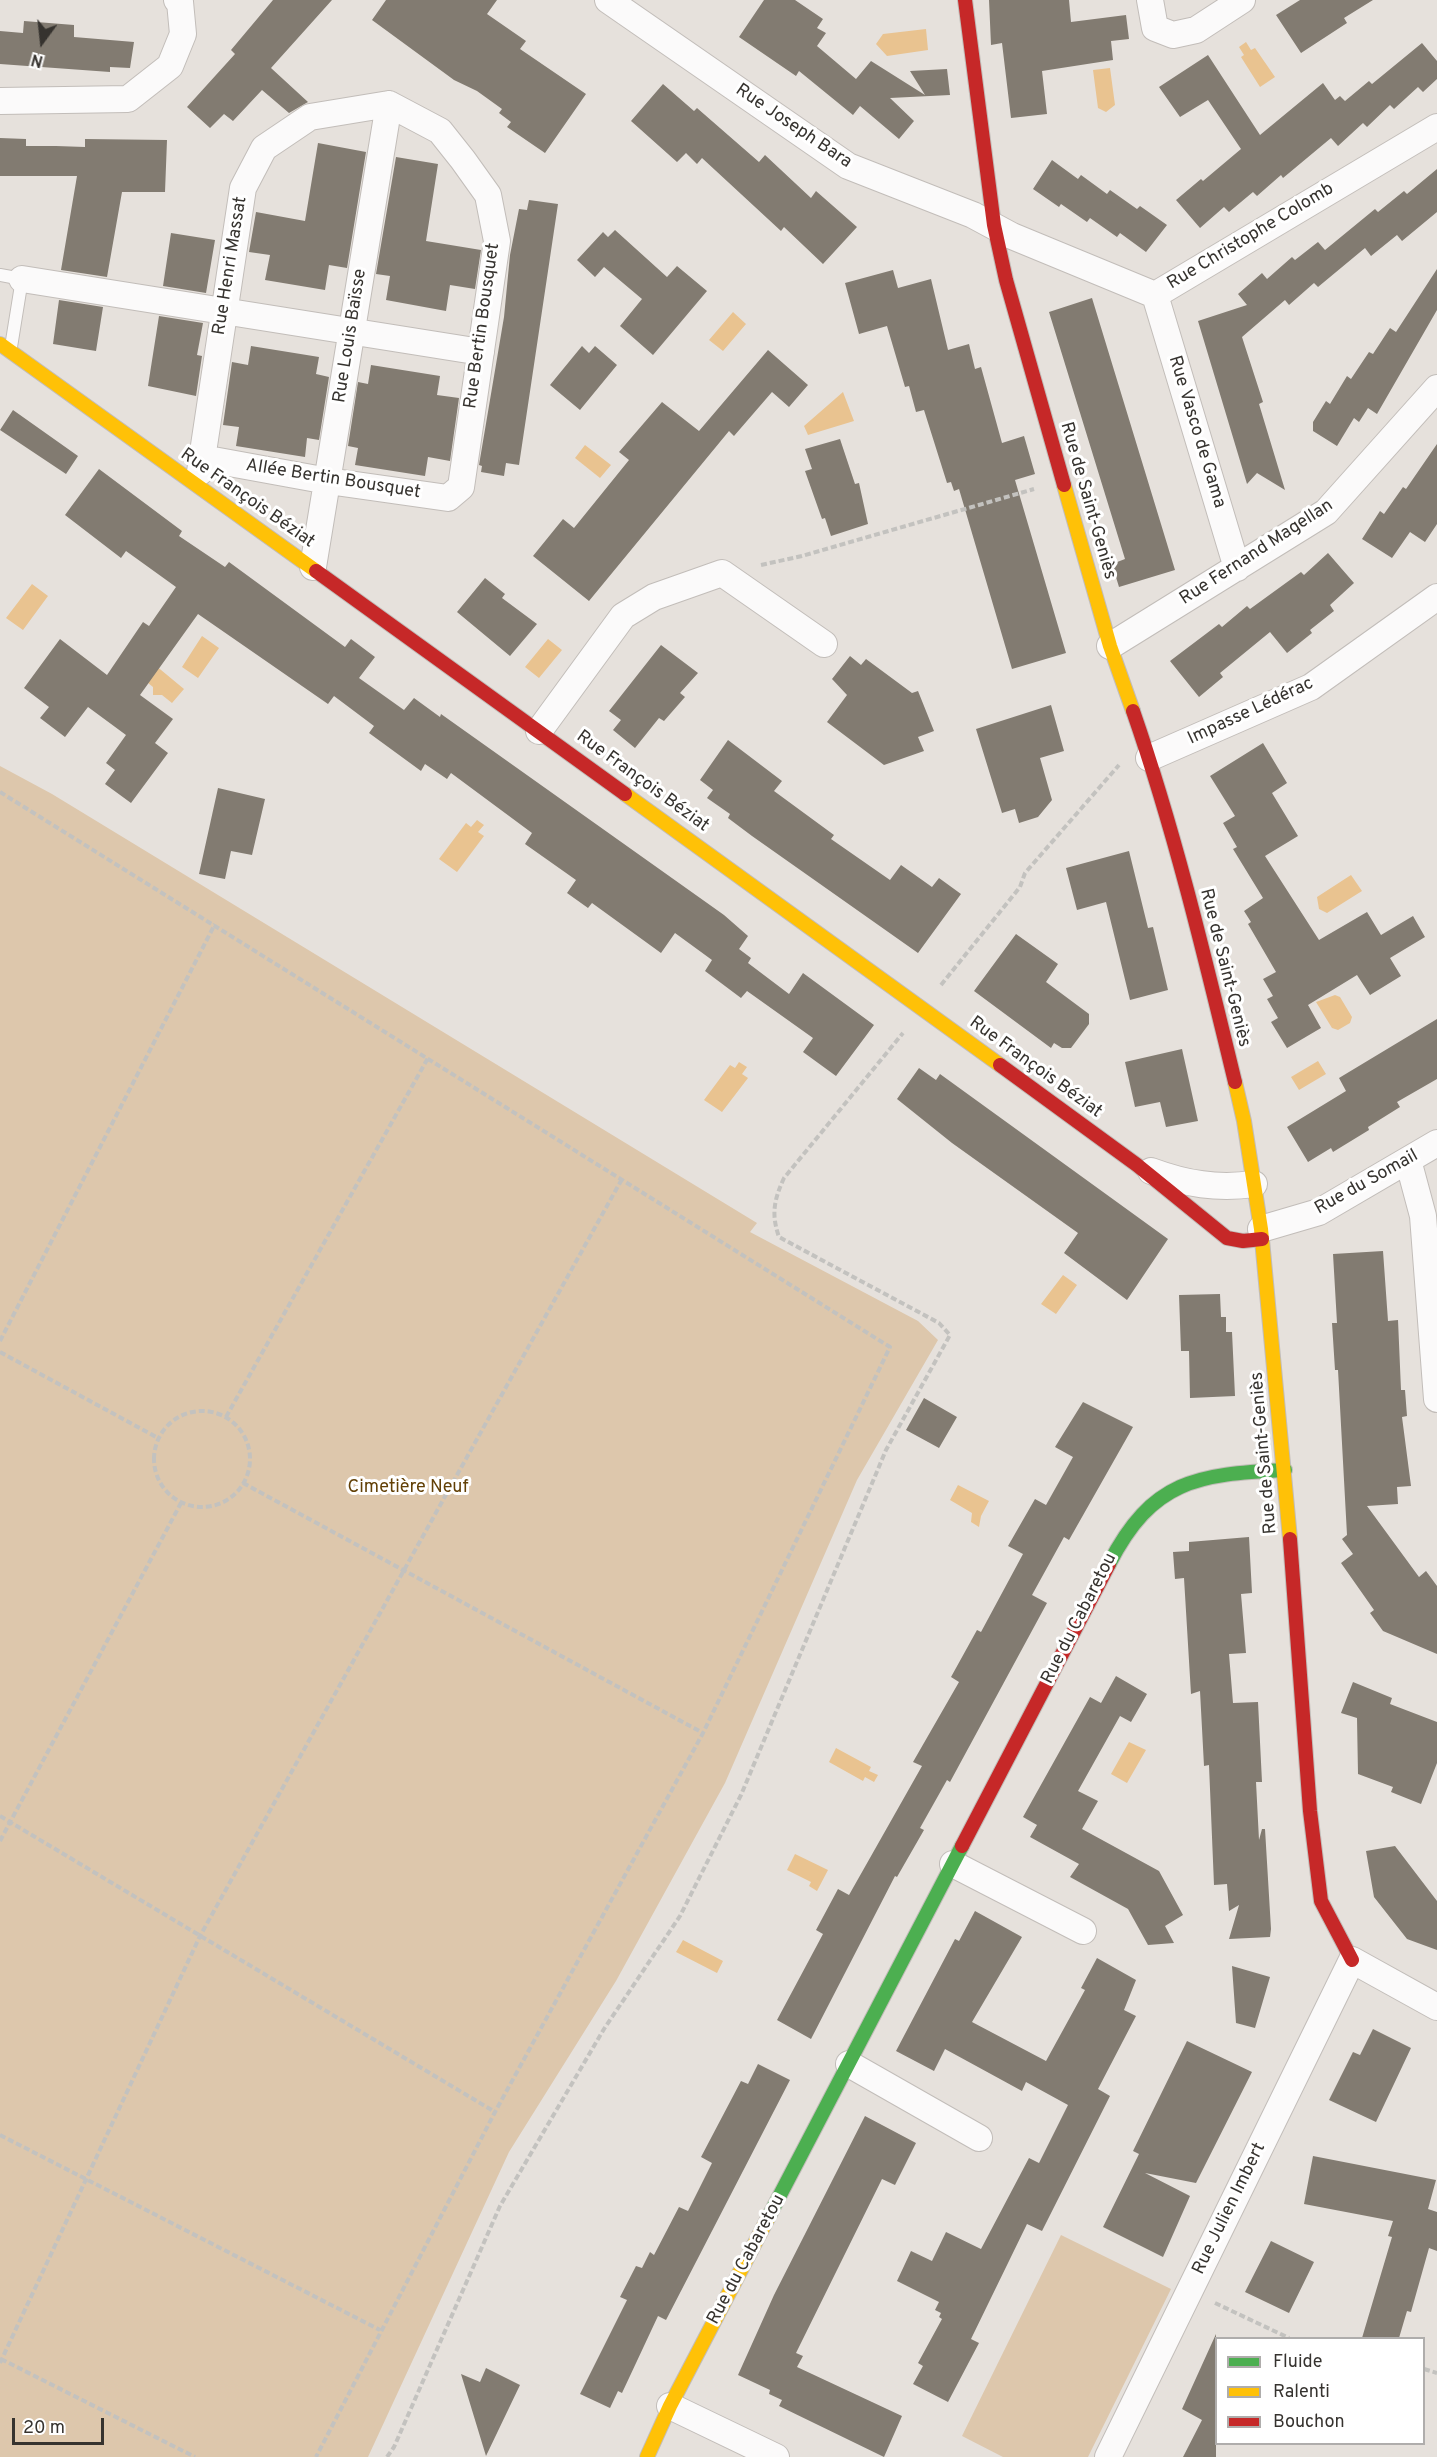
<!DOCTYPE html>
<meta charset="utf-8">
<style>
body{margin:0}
#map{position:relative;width:1437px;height:2457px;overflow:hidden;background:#e6e1dc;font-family:Overpass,sans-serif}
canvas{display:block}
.legend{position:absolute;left:1215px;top:2337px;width:210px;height:108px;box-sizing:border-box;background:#fff;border:2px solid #afadac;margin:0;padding:8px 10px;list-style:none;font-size:18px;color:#36332f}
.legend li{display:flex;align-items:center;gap:12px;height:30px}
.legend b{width:30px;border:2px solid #afadac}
.north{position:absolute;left:12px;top:12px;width:60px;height:60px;-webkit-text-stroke:4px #fff;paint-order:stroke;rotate:195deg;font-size:16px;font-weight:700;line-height:24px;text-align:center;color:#36332f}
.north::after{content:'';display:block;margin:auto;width:21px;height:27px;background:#36332f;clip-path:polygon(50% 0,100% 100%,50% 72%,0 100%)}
.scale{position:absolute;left:12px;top:2418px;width:92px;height:27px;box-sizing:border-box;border:3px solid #36332f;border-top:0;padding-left:8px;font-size:18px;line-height:21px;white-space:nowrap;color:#36332f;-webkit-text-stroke:4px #fff;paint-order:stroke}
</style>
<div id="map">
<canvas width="1437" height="2457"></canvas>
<ul class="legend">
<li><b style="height:8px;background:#4caf50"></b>Fluide</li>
<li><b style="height:8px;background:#ffc107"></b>Ralenti</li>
<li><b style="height:8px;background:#c62828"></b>Bouchon</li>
</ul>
<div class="north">N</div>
<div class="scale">20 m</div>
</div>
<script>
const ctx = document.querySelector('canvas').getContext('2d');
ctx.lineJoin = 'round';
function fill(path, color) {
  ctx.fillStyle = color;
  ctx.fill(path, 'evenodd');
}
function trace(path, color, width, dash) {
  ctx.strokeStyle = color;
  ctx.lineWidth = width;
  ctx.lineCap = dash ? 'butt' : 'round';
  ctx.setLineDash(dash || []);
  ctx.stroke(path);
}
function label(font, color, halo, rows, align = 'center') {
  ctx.font = font + ' Overpass,sans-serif';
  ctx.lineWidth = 6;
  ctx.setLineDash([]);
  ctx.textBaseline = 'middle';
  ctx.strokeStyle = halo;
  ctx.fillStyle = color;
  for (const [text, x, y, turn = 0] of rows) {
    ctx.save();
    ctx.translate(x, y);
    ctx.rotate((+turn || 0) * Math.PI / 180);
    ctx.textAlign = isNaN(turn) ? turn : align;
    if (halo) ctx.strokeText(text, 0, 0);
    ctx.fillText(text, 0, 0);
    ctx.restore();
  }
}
const green = new Path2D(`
 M0 766 52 794 757 1223 750 1232 918 1321 938 1340 857 1480 725 1783 616 1981 509 2152 368 2457H0Z
 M1061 2235 1171 2289 1088 2457H1003L962 2436Z`);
const water = new Path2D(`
 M926 29 928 50 887 56 876 44 883 34Z
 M1246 42 1251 50 1255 48 1275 77 1260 87 1241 57 1244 55 1239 47Z
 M1110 68 1115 105 1106 112 1098 108 1093 70Z
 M733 312 746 324 723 351 709 340Z
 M843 392 854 421 808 435 804 426Z
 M585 445 611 465 600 478 575 458Z
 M32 584 48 596 23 630 6 618Z
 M202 636 219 648 198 678 182 667Z
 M548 639 562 650 539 678 525 667Z
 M155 665 184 689 172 703 162 695H153V687L143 679Z
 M477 820 484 825 478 832 484 836 457 872 439 859 466 823 471 827Z
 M1351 875 1362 891 1327 913 1319 909 1317 897Z
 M1335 995 1340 997 1352 1017 1350 1023 1338 1030 1332 1028 1316 1002Z
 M1318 1061 1326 1074 1299 1090 1291 1077Z
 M739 1062 747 1067 742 1074 748 1078 722 1112 704 1100 730 1065 735 1068Z
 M1063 1275 1077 1285 1056 1314 1041 1304Z
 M958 1485 989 1501 981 1516 979 1527 971 1522 972 1513 950 1500Z
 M1129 1742 1146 1750 1127 1783 1111 1774Z
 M836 1748 871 1767 869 1771 878 1775 874 1782 865 1777 863 1781 829 1762Z
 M795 1854 828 1870 817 1891 809 1886 811 1882 787 1870Z
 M683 1940 723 1961 717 1973 676 1952Z`);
const building = new Path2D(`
 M273 0H332L271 68 308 102 289 113 262 90 233 121 224 114 210 128 187 107 235 54 231 50Z
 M386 0H497L487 14 526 41 520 49 586 94 545 153 507 127 511 122 499 113 502 109 477 91 454 80 372 20Z
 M764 0H795L823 19 817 28 826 33 817 46 856 79 871 61 925 95 910 71 947 69 950 95 890 98 914 121 899 139 860 106 853 115 799 71 796 76 739 37Z
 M989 0H1069L1071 22 1126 15 1129 39 1111 41 1113 60 1042 71 1047 114 1011 118 1002 43 991 45Z
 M1300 0H1373L1344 18 1347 23 1301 53 1276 15Z
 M24 21 74 25V37L134 42 130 68 110 67V72L0 64V31L23 33Z
 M1422 43 1437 61V79L1423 92 1418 87 1394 109 1390 105 1367 127 1363 123 1338 146 1331 138 1283 178 1281 175 1257 196 1253 192 1229 212 1224 207 1200 228 1176 200 1201 179 1203 181 1241 149 1208 100 1180 117 1159 87 1208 55 1260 135 1323 83 1335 100 1340 96 1345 101 1369 81 1372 84Z
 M663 84 694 111 697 108 759 162 765 155 811 198 816 191 857 227 823 264 784 227 781 231 702 158 697 164 686 153 677 162 631 121Z
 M0 138 26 139V146H56L85 147V139L167 140 165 192H122L107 277 61 270 77 176H0Z
 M318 143 366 152 347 268 329 265 325 290 265 280 270 255 249 252 256 212 305 221Z
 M396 157 438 164 426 241 481 250 475 289 450 285 446 311 386 300 390 276 376 274Z
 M1052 160 1078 179 1081 175 1107 194 1110 190 1137 209 1140 206 1167 225 1146 252 1120 233 1117 237 1090 218 1087 222 1061 204 1059 207 1033 189Z
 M1437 169V212L1402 241 1397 235 1371 256 1365 248 1318 287 1314 283 1289 305 1285 300 1242 337 1263 402 1259 404 1285 490 1257 473 1247 484 1198 321 1247 305 1238 294 1262 273 1267 279 1292 257 1295 260 1318 242 1325 250 1375 209 1378 212 1404 191 1407 194Z
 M529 200 558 204 519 465 506 463 504 476 481 472 482 466 479 465 504 317 510 255 519 209 527 210Z
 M615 230 667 277 677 266 707 291 653 355 620 326 642 299 604 267 595 277 577 260 603 232 608 237Z
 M171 233 215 240 206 293 163 286Z
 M1437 269V310L1377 414 1368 408 1359 422 1354 418 1337 446 1313 431V422L1326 401 1330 404 1347 376 1351 379 1369 352 1373 354 1390 328 1396 332Z
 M893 270 898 288 931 279 948 350 969 344 975 369 981 367 1002 443 1024 436 1035 474 1015 480 1066 653 1012 669 959 489 954 491 951 482 947 483 924 410 916 412 909 386 905 387 887 326 859 334 845 283Z
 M1092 298 1175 570 1119 587 1112 564 1125 559 1049 312Z
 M59 300 103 307 96 351 53 344Z
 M159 316 203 323 197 355 202 356 196 396 148 386Z
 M251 346 319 357 316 374 329 377 319 440 307 438 305 457 236 446 239 427 223 425 232 362 248 365Z
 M582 346 589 353 595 346 617 365 580 410 550 385Z
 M768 350 808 385 789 407 772 392 734 436 729 431 589 601 533 556 563 519 574 528 629 460 619 452 662 402 699 431Z
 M371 365 440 376 437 395 459 398 450 461 428 457 425 476 355 465 358 448 348 446 358 382 368 384Z
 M13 410 78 456 66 474 0 430Z
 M840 439 855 484 859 483 868 524 831 536 825 518 822 519 805 471 812 469 805 449Z
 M1437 444V524L1425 542 1410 532 1392 558 1362 539 1380 511 1384 514 1403 487 1406 489Z
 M99 469 182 531 179 536 225 567 229 562 345 647 351 639 375 657 359 678 404 710 414 698 440 717 441 714 724 915 748 936 739 949 751 958 748 963 789 994 803 973 874 1025 836 1076 803 1052 813 1038 747 991 741 998 705 971 712 960 675 933 661 953 592 903 588 908 567 893 576 880 525 844 532 833 451 773 447 779 425 764 421 771 369 733 374 726 334 696 328 704 198 614 140 695 173 719 155 743 168 753 131 803 105 784 115 770 106 763 126 735 88 707 65 737 40 718 49 707 24 688 60 639 107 675 143 622 149 626 176 587 126 551 121 558 65 515Z
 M1328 553 1354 583 1330 605 1334 611 1310 630 1312 633 1287 653 1270 632 1220 673 1223 677 1199 697 1170 661 1219 624 1222 627 1247 606 1250 609 1301 572 1304 575Z
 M485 578 505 594 502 598 537 624 510 656 457 612Z
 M661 645 698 673 680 693 685 697 664 721 659 718 635 748 613 730 621 720 609 711Z
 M850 656 861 665 866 659 912 693 918 691 934 731 918 737 924 751 884 765 827 722 847 695 832 679Z
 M1051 705 1064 751 1040 758 1052 800 1038 817 1019 823 1015 809 1002 813 976 729Z
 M728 740 782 781 774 791 834 835 831 839 890 880 901 865 932 887 939 878 961 894 918 953 752 836 728 818 730 814 707 798 713 790 700 780Z
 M1263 743 1287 783 1272 793 1298 836 1265 856 1319 940 1367 912 1381 935 1413 916 1425 937 1390 958 1401 976 1370 995 1357 975 1308 1005 1321 1028 1287 1048 1271 1022 1278 1018 1267 999 1273 996 1263 979 1276 972 1248 924 1251 922 1244 911 1263 898 1233 849 1237 847 1223 823 1235 816 1210 776Z
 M218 788 265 799 252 855 231 851 225 879 199 874Z
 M1129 851 1148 928 1153 927 1168 990 1130 1000 1106 902 1077 910 1066 868Z
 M1016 934 1058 964 1046 982 1089 1014V1024L1071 1048H1062L1054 1043 1051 1048 974 991Z
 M1437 1019V1079L1397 1102 1400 1107 1368 1127 1369 1130 1333 1152 1331 1148 1308 1162 1287 1127 1346 1091 1339 1078Z
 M1182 1049 1198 1121 1166 1127 1160 1102 1135 1107 1125 1062Z
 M919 1068 936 1080 940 1074 1168 1239 1127 1300 1064 1253 1078 1233 952 1143 897 1099Z
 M1383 1251 1388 1321 1398 1320 1401 1390H1405L1407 1416 1402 1417 1411 1486 1397 1487 1398 1504 1367 1506 1419 1577 1426 1571 1437 1586V1654L1383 1631 1370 1613 1374 1610 1341 1563 1353 1554 1342 1539 1347 1535 1338 1370H1335L1332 1323H1337L1333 1254Z
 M1220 1294 1221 1317H1226V1332H1232L1235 1396 1190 1398 1189 1351H1181L1179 1295Z
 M924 1398 957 1417 939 1448 906 1430Z
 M1083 1402 1133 1427 1069 1540 1064 1537 1032 1595 1047 1603 950 1782 947 1780 920 1828 924 1830 897 1877 895 1876 811 2039 777 2020 823 1934 816 1930 838 1889 849 1895 922 1766 913 1762 959 1682 951 1677 977 1630 981 1632 1023 1554 1008 1546 1035 1499 1046 1505 1073 1457 1055 1447Z
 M1249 1537 1252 1593 1241 1594 1246 1653 1229 1654 1233 1703 1258 1702 1262 1782H1256L1259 1840 1262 1829H1265L1271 1929 1270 1937 1229 1939 1239 1905 1229 1911 1227 1884 1214 1885 1209 1765 1204 1766 1200 1691 1191 1694 1184 1578 1175 1579 1173 1552 1189 1551V1542Z
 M1116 1676 1147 1694 1131 1722 1120 1716 1078 1791 1098 1801 1082 1829 1159 1871 1183 1915 1165 1926 1174 1943 1148 1945 1128 1909 1070 1877 1079 1864 1030 1837 1037 1825 1023 1817 1090 1697 1101 1703Z
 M1353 1682 1392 1698 1390 1704 1437 1722V1763L1421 1804 1391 1792 1393 1787 1358 1774 1357 1718 1341 1713Z
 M1395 1846 1437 1901V1950L1407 1939 1374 1897 1366 1851Z
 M975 1911 1022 1937 972 2022 1046 2061 1085 1990 1081 1988 1097 1958 1136 1980 1124 2010 1136 2016 1098 2089 1110 2096 1042 2231 1027 2224 971 2339 979 2343 948 2402 913 2384 923 2366 918 2363 942 2319 939 2317 941 2313 935 2310 939 2302 897 2281 911 2251 932 2261 946 2232 981 2249 1029 2158 1039 2163 1068 2105 1026 2082 1022 2091 945 2049 934 2071 896 2051 955 1939 959 1941Z
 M1232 1966 1270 1977 1255 2028 1236 2023Z
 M1373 2029 1411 2048 1376 2122 1329 2100 1353 2052 1360 2055Z
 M1187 2041 1252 2072 1196 2183 1145 2173 1190 2196 1163 2257 1103 2227 1139 2154 1133 2151Z
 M758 2064 790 2080 666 2320 658 2316 622 2393 618 2391 610 2408 580 2394 627 2300 620 2297 636 2266 642 2268 650 2252 654 2255 679 2207 688 2211 712 2163 701 2157 741 2081 748 2084Z
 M865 2116 916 2143 895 2185 882 2179 796 2353 803 2356 797 2367 902 2416 884 2457 779 2406 782 2400 769 2394 770 2390 738 2375 774 2295Z
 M1313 2156 1436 2180 1428 2209 1437 2212V2251L1429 2248 1411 2312 1407 2311 1399 2338H1362L1392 2237 1388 2236 1393 2221 1304 2204Z
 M1271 2241 1314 2262 1289 2313 1245 2292Z
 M1216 2334V2457H1183L1202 2420 1182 2409Z
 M486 2368 520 2385 486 2456 461 2374 480 2382Z`);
const path = new Path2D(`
 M761 565 802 556 1034 489
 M0 792 890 1347 703 1733 495 2112 316 2457
 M941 985 1020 887 1025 873 1119 765
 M0 1341 215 924
 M0 1352 158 1438
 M154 1459a48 48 0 1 1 96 0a48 48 0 1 1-96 0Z
 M226 1417 428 1058
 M243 1483 703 1733
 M0 1816 495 2112
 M0 1841 181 1503
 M0 2135 380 2330
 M1215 2303 1289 2338
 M1 2359 195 2457
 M0 2363 200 1936 622 1179
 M1424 2369 1437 2373
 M387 2457 394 2447 500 2206 604 2029 680 1916 741 1795 886 1450 950 1335 939 1323 779 1237C771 1214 774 1200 784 1178L903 1033`);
const lane = new Path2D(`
 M0 275 22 279 11 347`);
const street = new Path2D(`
 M608 0 848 166 973 215 1012 236 1155 295 1437 127
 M1150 0 1155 28 1173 35 1196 30 1242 0
 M0 101 128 99 170 66 183 34 180 2 177 0
 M22 279 481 352
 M1155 295 1237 568
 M202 458 328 481 448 498 461 487 497 241 488 195 463 160 440 131 389 104
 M200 472 243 188 264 148 310 117 389 104
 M313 567 389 104
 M1110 646 1326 512 1437 388
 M539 731 623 616 654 597 722 573 824 644
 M1149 758 1311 687 1437 597
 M1408 1160 1423 1216 1437 1399
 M1151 1171C1186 1184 1217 1189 1254 1184
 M1261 1229 1319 1212 1437 1143
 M953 1864 1083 1931
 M849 2064 979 2138
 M670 2406 776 2457
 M1108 2457 1352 1960 1437 2007`);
const fast = new Path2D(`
 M1109 1564C1152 1480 1197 1474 1285 1470
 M768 2218 962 1846`);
const slow = new Path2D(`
 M0 344 316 571
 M1064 485 1110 646 1133 711
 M625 794 1000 1065
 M1235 1082 1244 1121 1261 1229 1290 1539
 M647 2457 670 2406 768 2218`);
const jam = new Path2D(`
 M965 0 994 225 1006 280 1064 485
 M316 571 625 794
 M1133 711C1175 832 1205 958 1235 1082
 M1000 1065 1137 1165 1227 1238 1243 1241 1262 1239
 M1290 1539 1310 1811 1321 1901 1352 1960
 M962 1846 1109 1564`);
const streetNames = [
 ["Rue Joseph Bara",793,127,34],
 ["Rue Christophe Colomb",1251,237,-31],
 ["Rue Henri Massat",231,266,-81],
 ["Rue Bertin Bousquet",483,326,-82],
 ["Rue Louis Baïsse",351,336,-81],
 ["Rue Vasco de Gama",1196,432,73],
 ["Allée Bertin Bousquet",333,480,9],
 ["Rue François Béziat",247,499,35],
 ["Rue de Saint-Geniès",1087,501,74],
 ["Rue Fernand Magellan",1257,553,-33],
 ["Impasse Lédérac",1251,712,-25],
 ["Rue François Béziat",642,782,36],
 ["Rue de Saint-Geniès",1224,968,76],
 ["Rue François Béziat",1035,1068,36],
 ["Rue du Somail",1367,1183,-29],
 ["Rue de Saint-Geniès",1265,1453,-95],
 ["Rue du Cabaretou",1080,1619,-63],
 ["Rue Julien Imbert",1230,2209,-64],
 ["Rue du Cabaretou",747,2260,-62]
];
const parkNames = [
 ["Cimetière Neuf",408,1488]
];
fill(green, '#ddc7ac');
fill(water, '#e9c390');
fill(building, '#827b71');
trace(lane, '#c2bdb9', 14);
trace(street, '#c2bdb9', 28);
trace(fast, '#c2bdb9', 16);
trace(slow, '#c2bdb9', 16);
trace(jam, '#c2bdb9', 16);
trace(path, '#c3c2bf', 4, [6, 3]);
trace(lane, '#fbfafa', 12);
trace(street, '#fbfafa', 26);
trace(fast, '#4caf50', 14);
trace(slow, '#ffc107', 14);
trace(jam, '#c62828', 14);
label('18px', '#36332f', '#fff', streetNames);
label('18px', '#624006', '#fff', parkNames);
</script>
